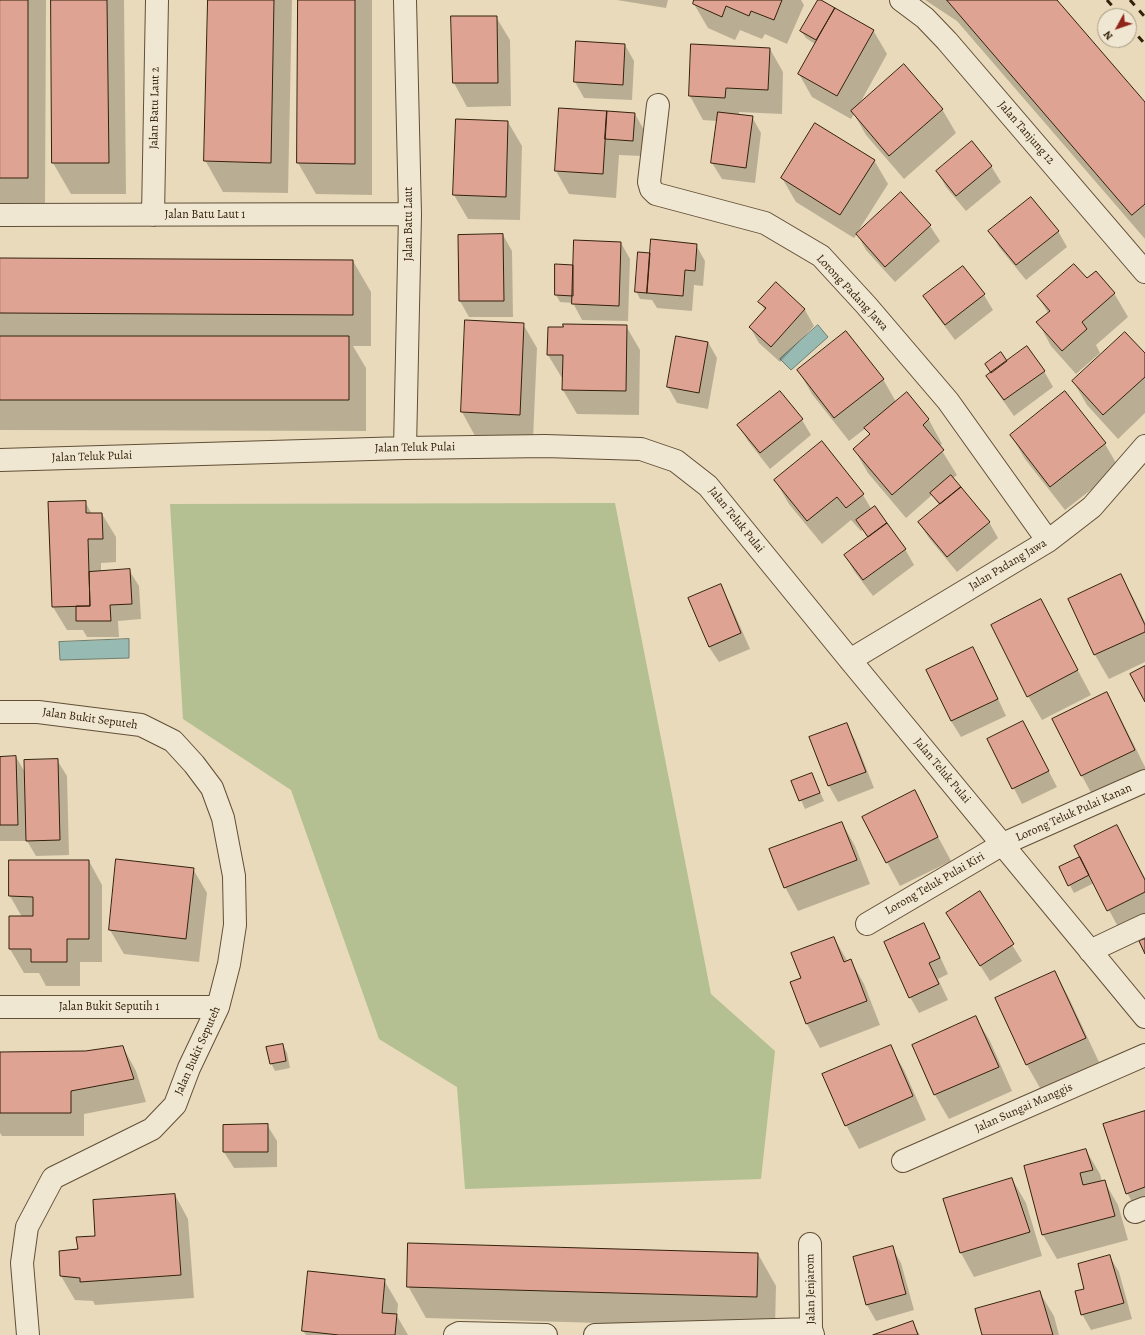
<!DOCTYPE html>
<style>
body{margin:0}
#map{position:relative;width:1145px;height:1335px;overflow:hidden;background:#e8daba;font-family:Alegreya,serif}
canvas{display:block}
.north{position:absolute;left:1097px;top:8px;width:40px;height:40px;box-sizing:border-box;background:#f0e7d2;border:1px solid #a59882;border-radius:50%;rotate:230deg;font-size:11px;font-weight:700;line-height:16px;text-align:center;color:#34210b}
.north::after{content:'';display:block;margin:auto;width:14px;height:18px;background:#8f2418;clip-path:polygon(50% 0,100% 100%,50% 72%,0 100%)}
</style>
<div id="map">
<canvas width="1145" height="1335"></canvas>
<div class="north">N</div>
</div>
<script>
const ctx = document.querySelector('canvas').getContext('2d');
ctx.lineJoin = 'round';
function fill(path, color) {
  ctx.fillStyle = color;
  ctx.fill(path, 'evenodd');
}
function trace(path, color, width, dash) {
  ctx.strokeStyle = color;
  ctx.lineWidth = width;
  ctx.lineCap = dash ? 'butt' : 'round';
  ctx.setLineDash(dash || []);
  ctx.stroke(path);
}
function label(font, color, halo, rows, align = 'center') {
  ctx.font = font + ' Alegreya,serif';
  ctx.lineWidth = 3.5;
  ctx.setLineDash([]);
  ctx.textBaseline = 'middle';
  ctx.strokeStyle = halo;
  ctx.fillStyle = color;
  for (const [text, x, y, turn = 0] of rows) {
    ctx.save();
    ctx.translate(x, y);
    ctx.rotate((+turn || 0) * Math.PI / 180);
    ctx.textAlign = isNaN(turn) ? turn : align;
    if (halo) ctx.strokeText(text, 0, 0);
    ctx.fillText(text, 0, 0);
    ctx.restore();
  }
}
const green = new Path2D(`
 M615 503 711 994 775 1051 761 1179 465 1189 457 1087 379 1039 291 790 183 719 170 504Z`);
const water = new Path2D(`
 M818 325 828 337 791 370 780 359Z
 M129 639V658L60 660 59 642Z`);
const shadow = new Path2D(`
 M0 0H46L45 209H0Z
 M52 0H124L126 194H71L53 163Z
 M209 0H292L288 193 223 192 205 160Z
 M299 0H372V195L316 194 298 163Z
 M617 0H668L666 8Z
 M696 0H801L804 5 787 44 765 34 762 39 740 30 735 40 708 28 694 4Z
 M819 0 873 30 887 54 859 105 942 109 956 133 904 179 866 135 854 114 851 119 812 97 799 74 815 44 806 38 801 31Z
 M925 0H1056L1145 103V239L957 21Z
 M496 17 510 40 511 106 467 107 454 83Z
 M625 45 634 61 632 100 584 98 575 82Z
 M770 49 783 72 782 114 739 112V116L752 117 761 133 755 183 722 179 712 163 717 121 703 120 690 96Z
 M635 114 644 130 642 156 619 155 616 198 569 194 556 171Z
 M508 122 522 146 520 220 468 219 454 195Z
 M874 160 888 184 857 233 930 226 940 241 895 282 866 250 857 234 854 238 796 202 782 178Z
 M991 166 1001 182 966 211 946 187 937 171Z
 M990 231H1058L1067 247 1026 280 999 247Z
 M503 235 512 251 513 317H469L460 301Z
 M621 243 630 259 628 321 582 320 573 303 560 302 556 295 573 266 574 269Z
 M696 245 705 261 703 286 694 285 692 311 657 308 652 300 640 299 636 291Z
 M0 259 353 261 371 292V346H353L366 368V431L0 430Z
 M1087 280 1114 293 1128 317 1096 345 1100 353 1076 374 1051 346 1038 322 1048 313 1038 296Z
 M776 283 805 310 814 326 780 362 759 343 750 327 765 311 760 302Z
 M984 295 993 310 955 340 934 312 924 296Z
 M466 321 523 324 537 348 533 439 475 436 462 412Z
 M626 326 640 350 639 415 577 414 563 390V379L562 378 548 355Z
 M677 337 708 342 717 358 708 409 677 403 668 387Z
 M1145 355V413L1118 439 1087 405 1073 381Z
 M1007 363 1044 371 1053 387 1014 416 997 392 988 376Z
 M798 370 883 379 896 402 906 394 929 420 942 444 939 446 957 475 952 479 989 522 998 538 957 572 929 538 919 523 940 506 932 495 906 518 868 473 854 449 870 435 866 428 849 441 812 394Z
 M1065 393 1105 444 1119 468 1065 510 1025 459 1011 435Z
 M802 420 811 435 770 469 748 441 739 426Z
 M775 480 863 495 872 510 875 508 905 549 914 565 873 596 854 571 845 555 868 538 863 530 861 531 851 520 822 544 789 504Z
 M85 502 92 514H102L116 537V562L101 563V572L129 570 139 586 141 619 118 621 119 637H87L83 630H67L53 607Z
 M1120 575 1134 599 1145 622V662L1109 679 1095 655 1069 599Z
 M720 585 729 601 750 649 719 662 709 647Z
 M1041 601 1091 695 1042 720 1028 696Z
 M973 649 982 664 1006 716 961 737 951 721 928 670Z
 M1106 693 1120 717 1145 767V775L1095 800 1082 776 1054 719Z
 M1023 722 1057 787 1022 804 989 740Z
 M846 724 855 740 874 788 838 802 829 786 811 738Z
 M16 757 26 774 57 760 67 776 69 855 36 856 27 841H0V758Z
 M812 774 824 801 805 809 793 782Z
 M914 792 951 861 900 886 863 818Z
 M842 823 855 846 870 884 798 911 785 887Z
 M1117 826 1145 878V923L1122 934 1094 883 1074 893 1060 867 1081 857Z
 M10 861H89L102 885V962H80V986H46L39 973H24L10 949 22 917 10 896Z
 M193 869 207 893 199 962 124 954 110 930Z
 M980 893 1022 961 990 981 947 914Z
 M924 925 933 941 948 974 938 979 948 1000 919 1013 910 997Z
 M834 938 848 962 851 961 864 984 880 1025 820 1048 807 1024 791 983 802 979Z
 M1055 972 1068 996 1099 1062 1040 1088 1027 1065Z
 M976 1018 990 1041 1012 1091 949 1119 935 1095 913 1045Z
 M283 1045 287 1053 290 1068 275 1071 271 1063Z
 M890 1046 904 1070 926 1120 859 1149 846 1125Z
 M123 1047 136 1071 146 1102 84 1114V1136H2L0 1133V1053L85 1052Z
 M1145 1112V1215L1141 1217 1127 1193Z
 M267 1125 277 1141V1167L234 1168 224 1152Z
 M1086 1150 1100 1174 1102 1182 1104 1181 1118 1205 1128 1240 1057 1259 1043 1235 1025 1166Z
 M1012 1179 1026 1203 1042 1256 974 1277 961 1253 944 1199Z
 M175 1195 188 1219 194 1298 95 1305 93 1301 75 1300 61 1276 79 1250 97 1237Z
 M892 1247 901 1263 914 1310 876 1321 867 1305 854 1257Z
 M758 1254 776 1286 775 1328 426 1318 408 1286Z
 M1110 1257 1119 1272 1132 1319 1091 1330 1082 1314 1086 1290Z
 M384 1280 398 1304 397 1316 408 1335H306L303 1331Z
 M1040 1293 1054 1316 1059 1335H983Z
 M912 1322 920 1335H875Z`);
const building = new Path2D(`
 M0 0H28V178H0Z
 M51 0H107L109 163H52Z
 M208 0H274L271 163 204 161Z
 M298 0H355V164L297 163Z
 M694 0H782L774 20 751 11 749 16 726 6 722 17 693 4Z
 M818 0H821L835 8 816 40 800 31Z
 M947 0H1057L1145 102V204L1132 215Z
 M835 8 874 30 837 96 798 74Z
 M451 16H497L498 83H453Z
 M576 41 625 44 623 85 574 82Z
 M691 44 770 48 768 90 726 88 725 98 689 96Z
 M904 64 943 109 889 156 851 111Z
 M559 108 607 111 603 174 555 171Z
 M607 111 635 113 633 141 605 139Z
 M718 112 753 116 746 168 711 163Z
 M456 119 508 121 506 197 453 195Z
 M815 123 875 160 840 215 781 178Z
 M972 141 992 166 956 196 936 171Z
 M901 192 931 225 885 267 856 234Z
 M1031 197 1059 231 1016 265 988 231Z
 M503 234 504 301H459L458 235Z
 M651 239 697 244 695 271 685 270 683 296 647 293Z
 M574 240 621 242 619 306 572 304Z
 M638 252 650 253 647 293 635 292Z
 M0 258 353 260V315L0 313Z
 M555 264 573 265V296L555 295Z
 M1074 264 1087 278 1096 271 1115 293 1082 322 1087 329 1062 351 1036 322 1050 311 1037 296Z
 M963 266 985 294 945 325 923 296Z
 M776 282 805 309 771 347 749 327 766 308 758 302Z
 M465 320 524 323 520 415 461 412Z
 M563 324 627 325 626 391 562 390 563 355H547L548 327H563Z
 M846 331 884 379 834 418 797 370Z
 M1125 332 1145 353V377L1103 415 1072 381Z
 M0 336H349V400H0Z
 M676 336 708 342 699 393 667 387Z
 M1027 346 1045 371 1004 400 986 376Z
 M1001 352 1007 361 991 373 985 364Z
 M780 391 803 419 760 453 737 425Z
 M1065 391 1106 443 1050 487 1010 435Z
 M907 392 929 419 923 425 944 450 892 495 853 449 870 434 864 428Z
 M822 441 864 494 846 508 837 497 807 521 774 480Z
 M951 475 961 487 940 504 930 493Z
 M961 487 990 522 947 557 918 522Z
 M86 501V513H102L103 539H88L90 606 52 607 48 502Z
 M875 506 887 523 868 537 856 520Z
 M887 523 906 549 863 580 844 555Z
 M130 569 132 604 110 605 111 621H76V606H90L89 572Z
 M1121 574 1145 625V632L1094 655 1068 599Z
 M721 584 741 633 709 647 688 598Z
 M1041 599 1078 670 1027 697 991 625Z
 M973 647 998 699 951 721 926 670Z
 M1145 666V702L1130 674Z
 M1107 692 1135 750 1081 776 1052 719Z
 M1023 721 1049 771 1012 789 987 739Z
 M847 723 866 772 828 786 809 737Z
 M16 756 18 825H0V757Z
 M58 759 60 840 26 841 24 760Z
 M812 773 820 793 799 801 791 781Z
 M915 790 938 837 886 863 862 817Z
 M842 822 857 860 784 888 769 849Z
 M1117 825 1145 880V892L1107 911 1074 846Z
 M1080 857 1089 875 1068 886 1059 867Z
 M116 859 194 868 186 939 109 930Z
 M9 860H89V939H67V962H31V949H9V916H33V897L9 896Z
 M980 891 1014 944 980 966 946 913Z
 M924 923 940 958 929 963 939 984 909 998 884 942Z
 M834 937 844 962 851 959 867 1001 806 1024 790 982 801 978 791 953Z
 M1145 939V954L1139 941Z
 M1055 971 1086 1038 1026 1065 995 998Z
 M976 1016 999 1067 934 1095 912 1045Z
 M283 1044 286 1061 270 1064 266 1047Z
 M891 1045 913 1096 845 1126 822 1074Z
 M123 1046 134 1079 71 1091V1113H0V1052L85 1051Z
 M1145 1111V1187L1126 1194 1103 1124Z
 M268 1124V1152H223V1125Z
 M1086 1149 1093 1170 1080 1173 1083 1185 1105 1180 1115 1216 1042 1235 1024 1166Z
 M1012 1178 1030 1232 960 1253 943 1199Z
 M175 1194 181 1275 80 1282V1278L60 1276 59 1251 78 1249 76 1237 95 1236 93 1200Z
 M408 1243 758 1253 757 1297 407 1287Z
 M893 1246 906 1294 866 1305 853 1257Z
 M1110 1255 1124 1303 1081 1315 1075 1291 1084 1289 1078 1264Z
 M308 1271 385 1279 382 1313 397 1314 395 1335H339L302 1331Z
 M1040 1291 1053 1335H982L975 1309Z
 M913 1321 918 1335H873Z`);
const minor = new Path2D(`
 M405 0 410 214 405 448
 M901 0 925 18 947 41 1145 272
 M658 105 649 182 651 189 656 194 765 223 821 256 866 305 948 401 1048 541
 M0 215 410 214
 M153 215 157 0
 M0 460 405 448 545 446 641 449 676 461 708 486 850 660 1145 1017
 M850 660 1048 541 1092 507 1145 446
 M0 712H38L141 725 173 741 194 764 212 788 223 818 234 876 235 925 229 964 218 1007 189 1068 175 1105 152 1129 53 1178 27 1227 22 1263 28 1335
 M867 924 1003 844 1145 781
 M1090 951 1145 925
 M0 1007H218
 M903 1161 1145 1055
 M1135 1212 1145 1208
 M810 1244 811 1329 813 1335
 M455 1335 459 1333 546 1335
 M595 1335 811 1329`);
const rail = new Path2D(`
 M1107 0 1121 16
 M1130 0 1145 17
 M1129 26 1145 44`);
const streetNames = [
 ["Jalan Batu Laut 2",155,108,-89],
 ["Jalan Tanjung 12",1026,133,49],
 ["Jalan Batu Laut 1",205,215],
 ["Jalan Batu Laut",409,224,-90],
 ["Lorong Padang Jawa",852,293,47],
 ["Jalan Teluk Pulai",415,448,-1],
 ["Jalan Teluk Pulai",92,457,-2],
 ["Jalan Teluk Pulai",736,520,51],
 ["Jalan Padang Jawa",1008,565,-31],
 ["Jalan Bukit Seputeh",90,719,8],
 ["Jalan Teluk Pulai",942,771,50],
 ["Lorong Teluk Pulai Kanan",1074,813,-24],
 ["Lorong Teluk Pulai Kiri",935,884,-30],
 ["Jalan Bukit Seputih 1",109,1007],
 ["Jalan Bukit Seputeh",198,1051,-66],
 ["Jalan Sungai Manggis",1024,1108,-24],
 ["Jalan Jenjarom",811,1289,-91]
];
fill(green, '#b4c091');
fill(water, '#97bab3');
trace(water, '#6f7d70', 1);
fill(shadow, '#0003');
fill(building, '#dfa394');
trace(building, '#34210b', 1);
trace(minor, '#614f37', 24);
trace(minor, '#f0e7d2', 22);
trace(rail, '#34210b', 3, [7, 7]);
label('12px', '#34210b', '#f0e7d2', streetNames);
</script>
